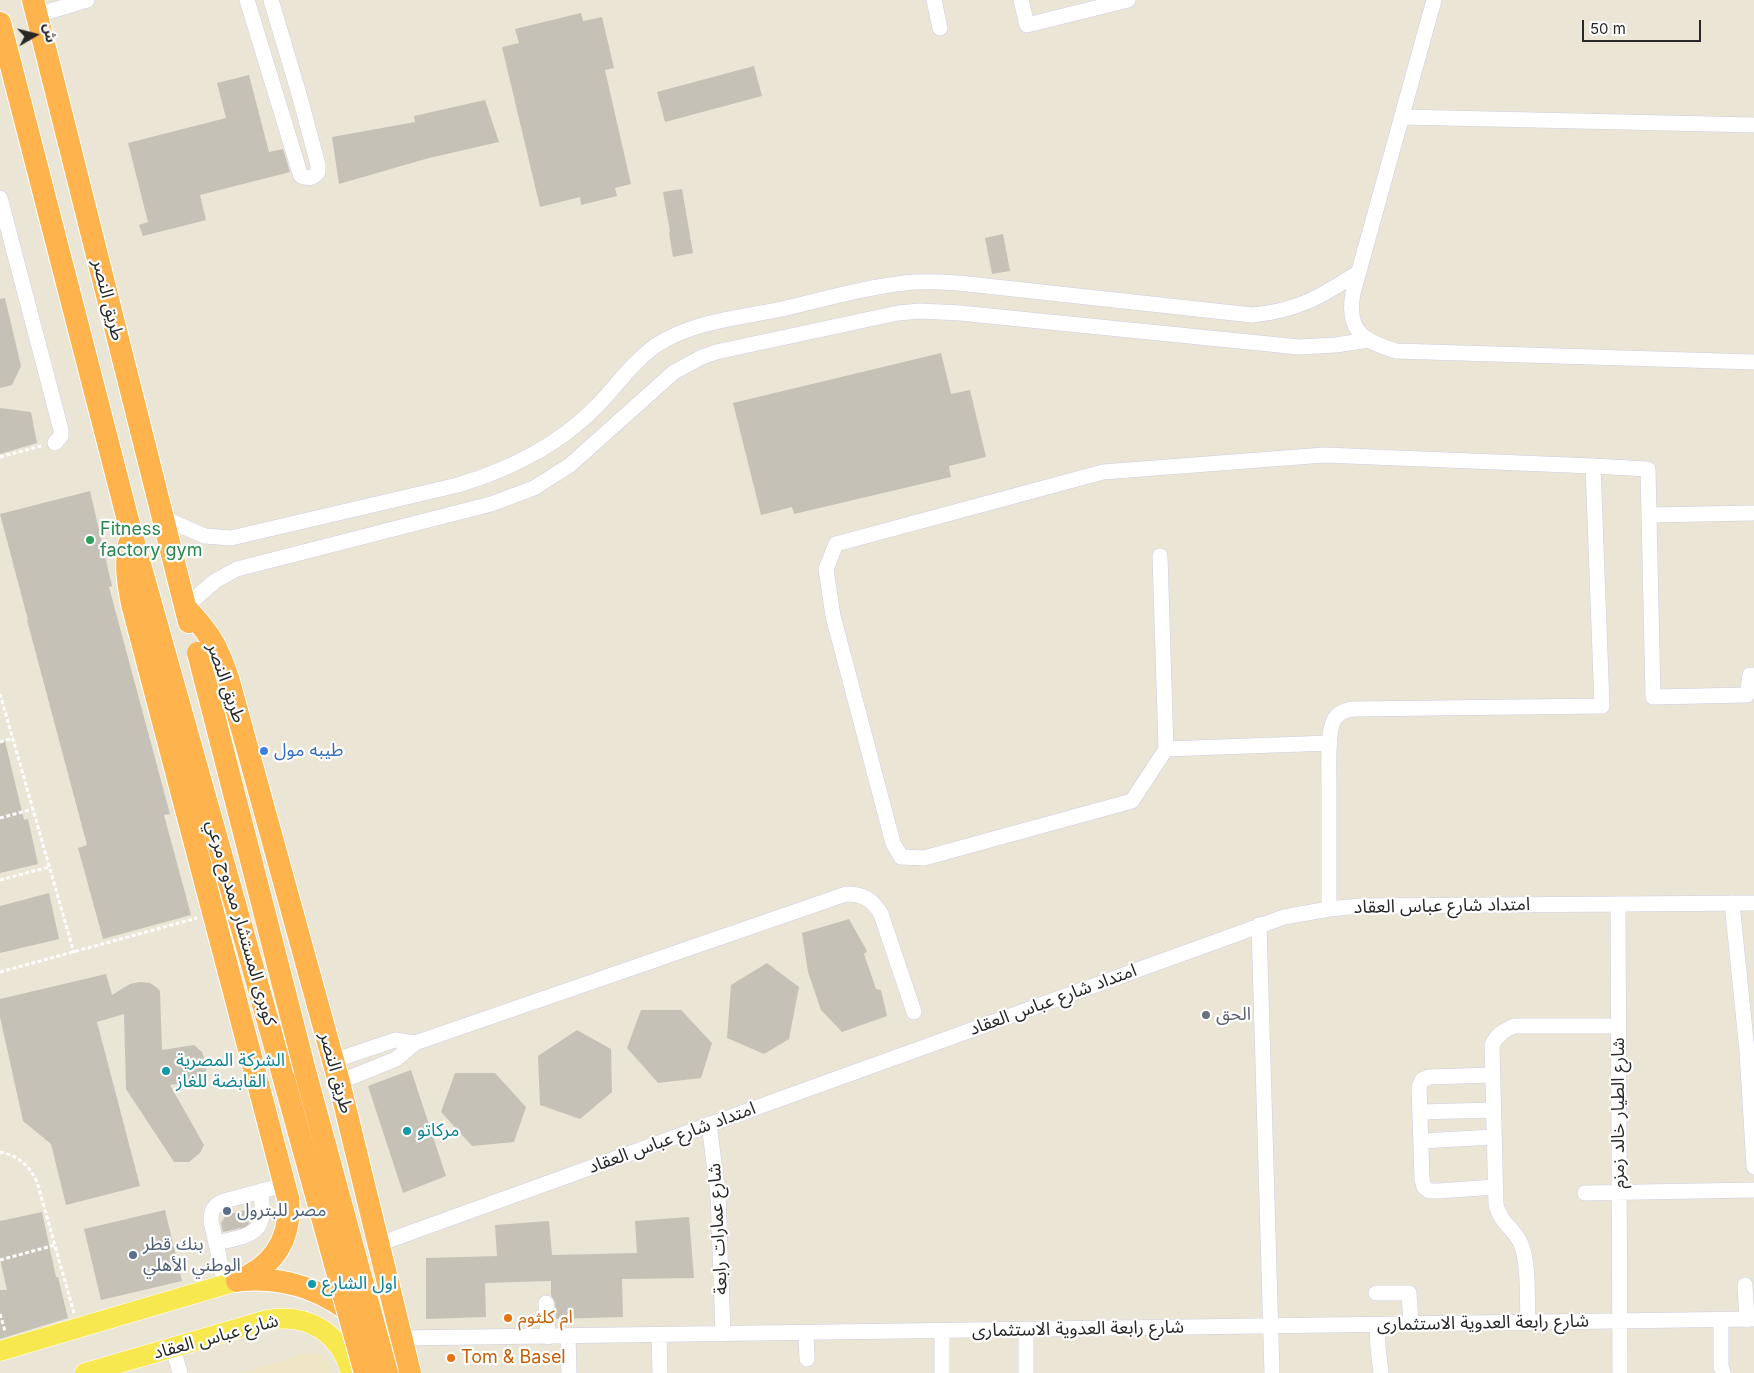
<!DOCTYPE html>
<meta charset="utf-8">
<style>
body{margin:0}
#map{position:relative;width:1754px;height:1373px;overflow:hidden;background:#ebe5d6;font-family:Inter,"Noto Sans Arabic",sans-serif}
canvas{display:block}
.north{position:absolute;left:10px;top:10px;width:50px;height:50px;-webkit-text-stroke:4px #fff;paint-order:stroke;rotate:82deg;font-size:14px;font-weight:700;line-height:20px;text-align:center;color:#272727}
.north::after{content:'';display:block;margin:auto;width:18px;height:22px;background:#272727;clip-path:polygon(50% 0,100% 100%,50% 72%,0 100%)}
.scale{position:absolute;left:1582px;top:20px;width:119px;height:22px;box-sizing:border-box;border:2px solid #272727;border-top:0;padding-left:6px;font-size:15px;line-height:18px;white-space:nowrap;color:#272727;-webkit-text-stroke:4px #fff;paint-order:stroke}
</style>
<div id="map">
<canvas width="1754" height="1373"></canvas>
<div class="north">ش</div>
<div class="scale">50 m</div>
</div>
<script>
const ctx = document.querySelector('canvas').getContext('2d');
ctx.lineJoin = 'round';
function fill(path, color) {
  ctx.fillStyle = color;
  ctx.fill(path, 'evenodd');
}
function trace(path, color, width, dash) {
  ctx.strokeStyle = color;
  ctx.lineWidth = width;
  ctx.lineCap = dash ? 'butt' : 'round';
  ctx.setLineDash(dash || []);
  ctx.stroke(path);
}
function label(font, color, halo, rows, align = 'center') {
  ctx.font = font + ' Inter,"Noto Sans Arabic",sans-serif';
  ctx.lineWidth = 4.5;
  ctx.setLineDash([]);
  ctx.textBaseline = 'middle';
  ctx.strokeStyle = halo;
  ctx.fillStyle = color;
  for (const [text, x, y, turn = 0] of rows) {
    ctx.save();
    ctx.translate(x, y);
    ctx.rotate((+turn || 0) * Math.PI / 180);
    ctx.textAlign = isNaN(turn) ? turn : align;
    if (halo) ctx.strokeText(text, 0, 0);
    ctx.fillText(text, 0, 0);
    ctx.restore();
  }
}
const education = new Path2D(`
 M305 1353 319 1354 329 1362 333 1373H244Z`);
const building = new Path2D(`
 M581 13 583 21 602 17 614 68 605 70 631 184 615 188 617 196 581 205 580 197 540 207 502 47 519 43 515 29Z
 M754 66 762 96 665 122 657 92Z
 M249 75 269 152 283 149 290 172 200 195 206 220 143 236 139 225 148 222 128 143 226 118 217 83Z
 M485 100 499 142 429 158 339 184 332 137 415 122 414 116Z
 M682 189 693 253 673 257 669 233 670 232 663 192Z
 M1003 234 1010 271 992 274 985 238Z
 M5 298 21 366 12 385 0 388V299Z
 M941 353 951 394 970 390 986 457 949 466 951 477 794 514 792 507 761 515 733 403Z
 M0 408 31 412 37 443 0 454Z
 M90 491 112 586 109 587 170 814 164 815 191 915 103 939 78 848 87 845 27 620H28L0 514Z
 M5 741 24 820 28 819 38 864 0 873V742Z
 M49 893 59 939 0 953V906Z
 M849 919 867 951 864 954 876 989 881 990 887 1016 842 1032 821 1010 808 972 802 933Z
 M767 963 799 987 789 1039 764 1054 727 1038 731 985Z
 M106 974 112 995 130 984 140 982 150 983 156 987 160 991 162 1050 194 1045 202 1052 207 1067 205 1075 200 1081 170 1085 204 1145 200 1153 189 1162H174L126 1089 124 1014 97 1022 140 1186 66 1205 51 1144 23 1121 0 1017V999Z
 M641 1010H681L712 1043 701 1078 658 1083 627 1048Z
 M577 1030 611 1049 612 1092 580 1119 540 1105 538 1056Z
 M411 1070 446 1176 403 1193 368 1086Z
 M455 1073H495L526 1107 514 1142 472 1146 441 1112Z
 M253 1208V1215L249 1223 237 1229 223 1232 221 1223 226 1215Z
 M165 1210 182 1281 101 1300 84 1229Z
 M42 1212 56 1277H58L68 1318 0 1339V1290H7L0 1259V1221Z
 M689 1217 694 1278 622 1279 623 1317 556 1319 555 1302 551 1295V1281L485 1283 486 1317 426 1319V1258L497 1256 495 1225 549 1221 552 1255 637 1253 635 1221Z`);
const minorTunnel = new Path2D(`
 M239 1228 245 1210`);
const path = new Path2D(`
 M0 457 41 446
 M0 694 74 953
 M0 742 13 738
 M0 818 33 809
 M0 880 49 867
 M0 972 197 918
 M0 1152C19 1156 29 1165 37 1182L74 1313
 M0 1260 55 1245
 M0 1314 5 1331`);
const minor = new Path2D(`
 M247 0 299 170 301 176C309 179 313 178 318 172V165L299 94 271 0
 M934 0 940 28
 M1021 0 1027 25 1128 0
 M1434 0 1353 293C1346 331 1363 341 1396 351L1754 362
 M37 15 87 0
 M1403 117 1754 125
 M0 198 61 430V436L55 443
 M1649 515 1754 513
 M163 518 205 536 231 538 458 485C511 469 559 445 597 406 617 385 632 363 655 346 691 322 736 318 777 310 822 300 868 286 914 282 929 281 944 282 959 283L1252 315C1298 311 1322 296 1359 272
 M1160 556 1166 749 1132 801 924 858 901 857 893 843 833 616 826 569 836 544 1103 472 1324 455 1593 466
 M185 607 215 581 237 569 491 504 534 488 570 465 674 372 702 357 716 352 898 313 920 311 960 313 1299 347 1336 345 1368 340
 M1166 749 1330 743
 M1732 903 1747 1051 1754 1167
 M1618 904 1620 1373
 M1329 909C1329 867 1329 826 1329 785 1329 770 1327 732 1334 720 1338 712 1346 710 1353 709L1602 706 1593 466 1648 469 1653 697 1747 695 1750 675H1754
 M1259 925 1272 1373
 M333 1061 395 1040 415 1043
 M1492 1075 1429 1077 1422 1080 1419 1087 1422 1179 1424 1187 1429 1191H1438L1495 1187
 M339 1082 396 1059 415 1043 846 894C863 894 872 899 881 914L914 1012
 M1420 1112 1493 1110
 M709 1124 718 1194 723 1334
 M1421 1141 1494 1137
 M1585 1193 1754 1190
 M216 1243C252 1235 269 1234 260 1191
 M379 1244 1284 917 1329 909 1361 906 1754 903
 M225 1284 211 1221C211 1210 214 1205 224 1201L284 1185
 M1745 1285 1747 1320
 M1376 1293H1409L1411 1324
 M546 1303 548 1337
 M1721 1320V1366L1723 1373
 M1528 1323C1527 1301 1529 1263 1521 1244 1514 1228 1501 1224 1496 1205L1492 1045C1497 1035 1503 1031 1514 1026H1618
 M1377 1325 1378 1348 1381 1373
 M1026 1330V1373
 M806 1333 807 1359
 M659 1335 660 1373
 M568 1336 569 1373
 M402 1338 1754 1319
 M173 1348 180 1373
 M942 1373V1331`);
const major = new Path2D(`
 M0 1351 237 1281
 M85 1373 267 1320C308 1313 340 1332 351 1373`);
const highway = new Path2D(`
 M33 0 189 622
 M0 23 131 532 284 1079
 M129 544C125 565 128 583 132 604L288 1198C292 1238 275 1266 237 1281
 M185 607C209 632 217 645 228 678L339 1082 410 1373
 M242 1280C285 1277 325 1290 357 1318`);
const highwayBridge = new Path2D(`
 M198 653 305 1071 387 1373
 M284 1079 365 1373`);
const markers = [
 [90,540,5,"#2e9e5b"],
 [264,751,5,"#3f7fe0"],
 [1206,1015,5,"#6b7280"],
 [166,1071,5,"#0f9aa8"],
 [407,1131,5,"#0f9aa8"],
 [227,1211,5,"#5c6f8a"],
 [133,1255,5,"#5c6f8a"],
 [312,1284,5,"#0f9aa8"],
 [508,1318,5,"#e8710a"],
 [451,1358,5,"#e8710a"]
];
const streetNames = [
 ["طريق النصر",108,300,76],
 ["طريق النصر",226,683,71],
 ["امتداد شارع عباس العقاد",1442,906,-1],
 ["كوبرى المستشار ممدوح مرعي",241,923,74],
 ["امتداد شارع عباس العقاد",1053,1000,-20],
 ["طريق النصر",336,1073,75],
 ["شارع الطيار خالد زمزم",1619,1113,-90],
 ["امتداد شارع عباس العقاد",672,1138,-20],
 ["شارع عمارات رابعة",718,1229,-93],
 ["شارع رابعة العدوية الاستثمارى",1483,1323,-1],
 ["شارع رابعة العدوية الاستثمارى",1078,1329,-1],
 ["شارع عباس العقاد",216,1337,-15]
];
const leisureNames = [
 ["Fitness",100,530],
 ["factory gym",100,551]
];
const shopNames = [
 ["طيبه مول",274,751]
];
const worshipNames = [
 ["الحق",1216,1015]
];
const cultureNames = [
 ["الشركة المصرية",176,1061],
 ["القابضة للغاز",176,1082],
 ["مركاتو",417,1131],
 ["اول الشارع",322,1284]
];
const serviceNames = [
 ["مصر للبترول",237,1211],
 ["بنك قطر",143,1245],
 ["الوطني الأهلي",143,1266]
];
const foodNames = [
 ["ام كلثوم",518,1318],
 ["Tom & Basel",461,1358]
];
fill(education, '#eee6c4');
fill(building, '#c5c1b7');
trace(minorTunnel, '#c4bfb3', 15, [15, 8]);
trace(minor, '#cccde1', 16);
trace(major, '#fff', 21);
trace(highway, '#fff', 24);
trace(path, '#fff', 3, [4, 2.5]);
trace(minor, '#fff', 15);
trace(major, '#f8e84f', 20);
trace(highway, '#ffb34d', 22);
trace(highwayBridge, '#fff', 24, []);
trace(highwayBridge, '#ffb34d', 22);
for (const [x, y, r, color] of markers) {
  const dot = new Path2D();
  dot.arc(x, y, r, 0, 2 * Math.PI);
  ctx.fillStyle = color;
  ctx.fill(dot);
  trace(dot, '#fff', 2);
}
label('18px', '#272727', '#fff', streetNames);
label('18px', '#27864d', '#fff', leisureNames, 'left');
label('18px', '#366cbe', '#fff', shopNames, 'left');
label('18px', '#5b616d', '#fff', worshipNames, 'left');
label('18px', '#0d838f', '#fff', cultureNames, 'left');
label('18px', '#4e5e75', '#fff', serviceNames, 'left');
label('18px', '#c56008', '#fff', foodNames, 'left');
</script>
